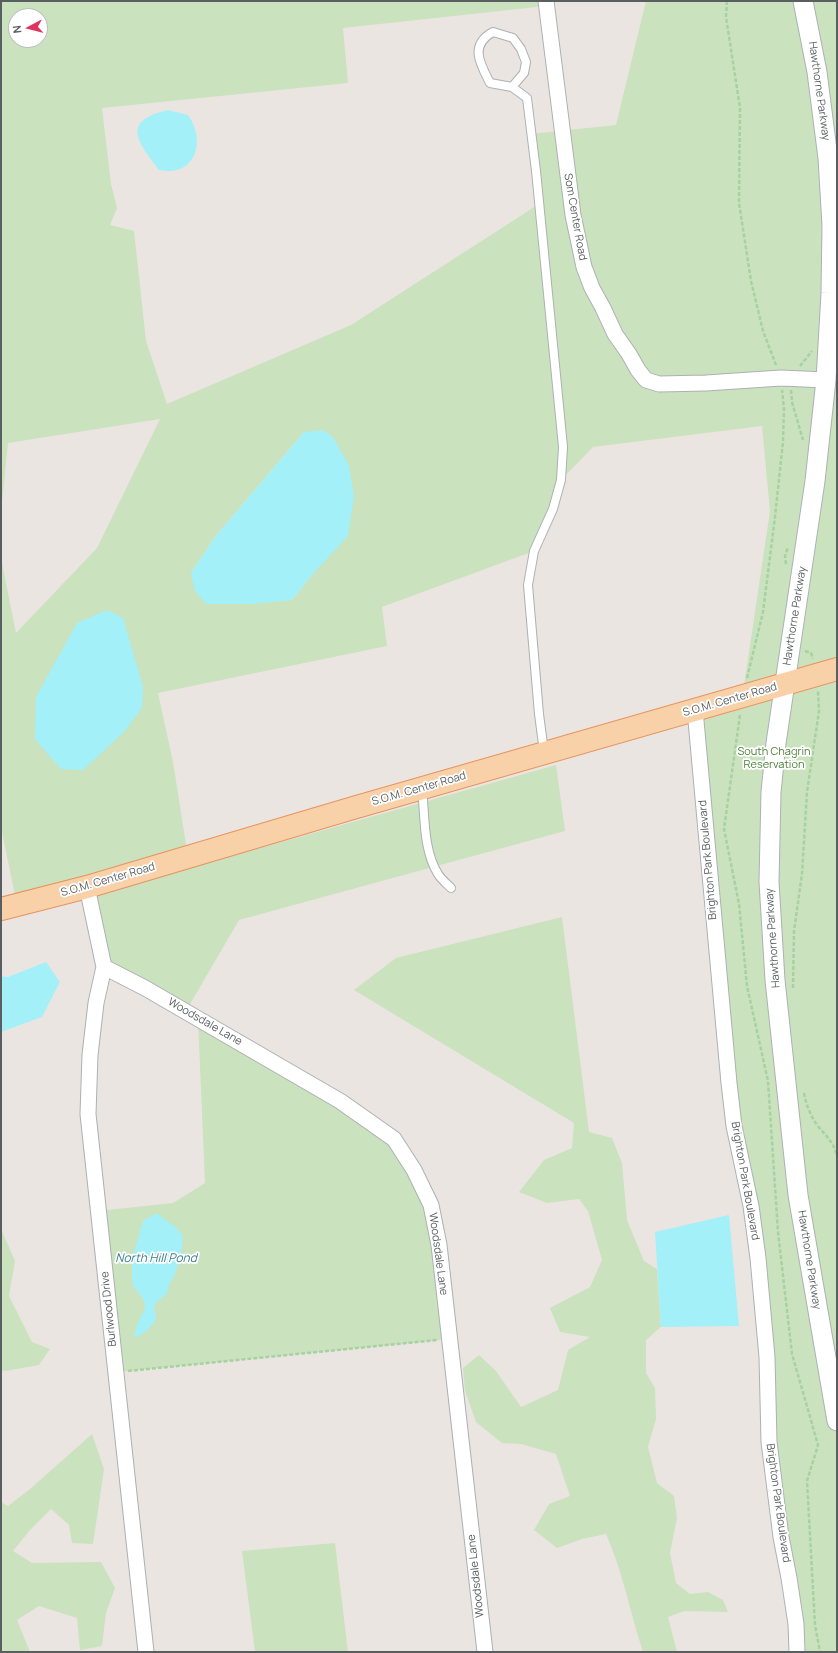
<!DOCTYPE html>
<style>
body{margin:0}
#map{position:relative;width:838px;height:1653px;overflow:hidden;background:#ebe5e1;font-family:Manrope,sans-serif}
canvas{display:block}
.frame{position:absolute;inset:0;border:2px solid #595f61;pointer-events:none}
.north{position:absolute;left:8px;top:8px;width:40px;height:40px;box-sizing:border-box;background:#fff;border:1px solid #bdbfc0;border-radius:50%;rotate:263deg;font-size:11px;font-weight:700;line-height:16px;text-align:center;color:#595f61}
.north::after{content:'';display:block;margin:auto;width:14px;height:18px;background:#dd3560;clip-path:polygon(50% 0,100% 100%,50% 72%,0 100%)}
</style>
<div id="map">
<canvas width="838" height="1653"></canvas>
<div class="frame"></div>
<div class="north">N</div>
</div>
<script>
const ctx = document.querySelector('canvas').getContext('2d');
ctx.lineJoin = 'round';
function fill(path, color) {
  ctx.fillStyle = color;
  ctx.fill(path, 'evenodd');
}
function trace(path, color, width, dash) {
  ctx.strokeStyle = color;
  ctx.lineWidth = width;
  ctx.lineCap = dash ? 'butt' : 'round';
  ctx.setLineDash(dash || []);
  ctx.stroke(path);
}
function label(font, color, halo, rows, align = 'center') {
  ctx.font = font + ' Manrope,sans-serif';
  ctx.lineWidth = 3.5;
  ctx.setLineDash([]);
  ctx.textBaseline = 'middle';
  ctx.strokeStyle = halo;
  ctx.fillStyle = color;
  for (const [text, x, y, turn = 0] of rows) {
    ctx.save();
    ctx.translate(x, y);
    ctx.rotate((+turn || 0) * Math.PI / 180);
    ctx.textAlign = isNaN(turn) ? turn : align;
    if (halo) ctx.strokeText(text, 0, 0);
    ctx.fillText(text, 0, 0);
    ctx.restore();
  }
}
const green = new Path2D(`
 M1 1H546V6L343 28 348 83 102 108 111 184 117 208 110 225 134 231 146 341 167 404 351 325 539 204 531 134 616 125 646 1H837V670L824 674 825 684 837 682V1652H797L767 1357 734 1126 695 710 744 686 770 511 762 426 593 447 561 480 534 551 382 607 387 646 158 693 173 762 188 857 17 905 1 827V558L16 633 97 548 160 419 8 443 1 512ZM16 16H40V40H16ZM304 432 312 575 292 600 191 573 215 537Z
 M556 765 565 831 239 920 186 1011 104 967 89 896Z
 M562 917 589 1132 612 1138 622 1163 627 1220 644 1261 657 1269 661 1327 646 1340V1373L655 1388 656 1419 648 1447 657 1483 674 1496 677 1518 670 1553 676 1583 690 1594 708 1592 723 1600 728 1612 684 1611 668 1617 677 1652H643C630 1613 623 1572 606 1534L582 1539 557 1548 534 1530 549 1504 570 1496 556 1454 521 1444 502 1443 476 1422 465 1391 463 1368 479 1355 496 1371 521 1407 558 1390 568 1350 590 1337 560 1332 550 1308 590 1287 602 1260 588 1211 579 1199 547 1203 519 1192 544 1160 572 1148 574 1123 354 990 396 958Z
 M198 1019 394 1139 431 1205 450 1339 116 1372 98 1211 173 1203 205 1183Z
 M1 1229 15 1261 9 1296 32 1342 50 1349 39 1365 5 1371 1 1370Z
 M92 1434 104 1469 93 1544 72 1543 69 1525 51 1509 30 1530 13 1551 32 1563 101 1562 115 1588 106 1613 102 1646 80 1650 77 1618 39 1606 17 1620 30 1652H1V1502L8 1506 30 1489Z
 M335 1543 348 1652H255L242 1551Z`);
const water = new Path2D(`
 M168 110 188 115C207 141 195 178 159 170 138 142 120 121 168 110Z
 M323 430 333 437 349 466 354 496 348 536 312 575 292 600 252 604H206L195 591 191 573 215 537 304 432Z
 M107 610 123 618 143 687 142 708 124 732 83 770 61 769 35 739 36 697 77 623Z
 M46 962 60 982 42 1017 1 1032V976L8 977Z
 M157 1213C165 1221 178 1226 182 1235 185 1242 177 1269 174 1277 172 1279 170 1282 169 1285 168 1288 169 1291 167 1293 164 1298 159 1299 156 1303 152 1308 157 1313 156 1318 154 1325 142 1337 134 1337L137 1325 145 1308 144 1300 133 1286 132 1277V1259L143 1221Z
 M729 1215 739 1326 661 1327 655 1232Z`);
const path = new Path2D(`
 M727 1 726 17 740 108 739 203 751 281 763 331 776 365
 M800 366 812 351
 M791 390 792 402 803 440
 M786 564 785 556 788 547
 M805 651 811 653 813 659
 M747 678 763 612 775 517 783 442 784 409 782 390
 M740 715 724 829 739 904 747 986 768 1081 778 1232 792 1354 818 1445 807 1481 815 1625 820 1652
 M793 988 794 931 802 874 807 792 819 711 818 691
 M804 1093C806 1104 810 1115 817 1125 825 1135 834 1142 837 1156
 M128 1371 437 1340`);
const service = new Path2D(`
 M512 87 524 73 526 62 521 49 513 38 493 32C469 45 480 64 490 83L512 87 527 98 536 171 563 447 561 480 553 509 534 551 528 585 539 714 544 752
 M422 788C425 816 423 850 438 874 441 879 447 884 451 888`);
const minor = new Path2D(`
 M546 1 573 215 584 267 592 288 603 308 615 334 629 354 638 370 646 380 659 384 706 383 781 378 826 380
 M695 710 729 1083 734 1126 751 1206 758 1258 767 1357 769 1442 781 1537 789 1578 796 1624 797 1652
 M87 887 104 967 145 988 340 1101 394 1139 414 1170 431 1205 439 1245 485 1652
 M104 967 96 1003 90 1055 88 1114 146 1652`);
const tertiary = new Path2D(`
 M803 1 817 72 828 158 832 226 831 293 826 380 815 481 776 743 771 792 769 882 775 980 798 1195 837 1421`);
const primary = new Path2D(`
 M1 909 87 887 353 808 837 669`);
const streetNames = [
 ["Hawthorne Parkway",819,91,82],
 ["Som Center Road",575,217,80],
 ["Hawthorne Parkway",795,616,-81],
 ["S.O.M. Center Road",730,700,-16],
 ["S.O.M. Center Road",419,789,-16],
 ["Brighton Park Boulevard",708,860,-95],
 ["S.O.M. Center Road",108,880,-16],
 ["Hawthorne Parkway",773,938,-94],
 ["Woodsdale Lane",205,1022,30],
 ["Brighton Park Boulevard",745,1181,80],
 ["Woodsdale Lane",438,1254,82],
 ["Hawthorne Parkway",809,1260,81],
 ["Burlwood Drive",109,1309,-96],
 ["Brighton Park Boulevard",778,1503,82],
 ["Woodsdale Lane",476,1576,-96]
];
const parkNames = [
 ["South Chagrin",774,752],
 ["Reservation",774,765]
];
const waterNames = [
 ["North Hill Pond",156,1259]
];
fill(green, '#cae2be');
fill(water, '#a3f0f9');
trace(service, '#acb1b3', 10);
trace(minor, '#acb1b3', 17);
trace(tertiary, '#acb1b3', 21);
trace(primary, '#e7935e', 24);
trace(path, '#a6d2a2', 2.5, [4, 2]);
trace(service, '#fff', 8);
trace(minor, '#fff', 15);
trace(tertiary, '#fff', 19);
trace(primary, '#f9d1a8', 22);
label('11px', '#595f61', '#fff', streetNames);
label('11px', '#4d7f39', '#fff', parkNames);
label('italic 12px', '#3a808f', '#fff', waterNames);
</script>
